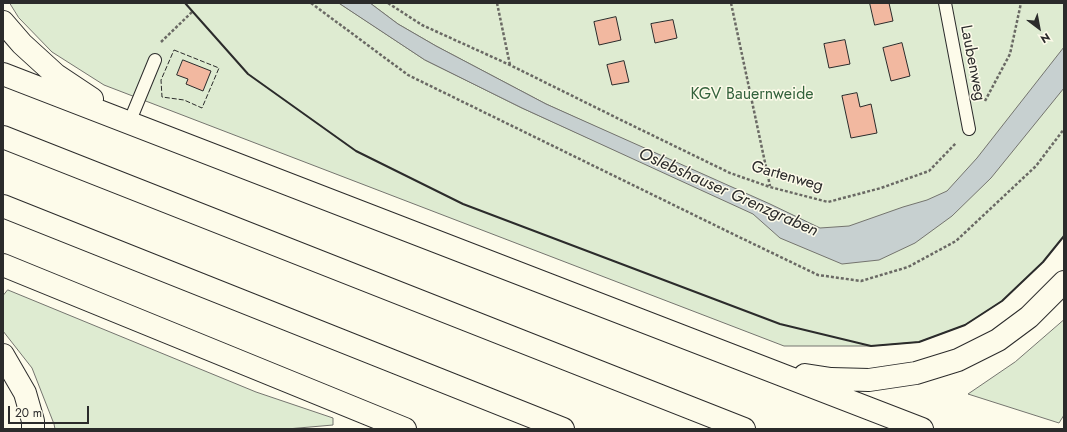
<!DOCTYPE html>
<style>
body{margin:0}
#map{position:relative;width:1067px;height:432px;overflow:hidden;background:#fdfbea;font-family:Jost,sans-serif}
canvas{display:block}
.frame{position:absolute;inset:0;border:4px solid #2b2b2b;pointer-events:none}
.north{position:absolute;left:1019px;top:8px;width:40px;height:40px;-webkit-text-stroke:3px #fdfbea;paint-order:stroke;rotate:148deg;font-size:11px;font-weight:700;line-height:16px;text-align:center;color:#2b2b2b}
.north::after{content:'';display:block;margin:auto;width:14px;height:18px;background:#2b2b2b;clip-path:polygon(50% 0,100% 100%,50% 72%,0 100%)}
.scale{position:absolute;left:8px;top:406px;width:81px;height:18px;box-sizing:border-box;border:2px solid #2b2b2b;border-top:0;padding-left:5px;font-size:12px;line-height:14px;white-space:nowrap;color:#2b2b2b;-webkit-text-stroke:3px #fdfbea;paint-order:stroke}
</style>
<div id="map">
<canvas width="1067" height="432"></canvas>
<div class="frame"></div>
<div class="north">N</div>
<div class="scale">20 m</div>
</div>
<script>
const ctx = document.querySelector('canvas').getContext('2d');
ctx.lineJoin = 'round';
function fill(path, color) {
  ctx.fillStyle = color;
  ctx.fill(path, 'evenodd');
}
function trace(path, color, width, dash) {
  ctx.strokeStyle = color;
  ctx.lineWidth = width;
  ctx.lineCap = dash ? 'butt' : 'round';
  ctx.setLineDash(dash || []);
  ctx.stroke(path);
}
function label(font, color, halo, rows, align = 'center') {
  ctx.font = font + ' Jost,sans-serif';
  ctx.lineWidth = 3;
  ctx.setLineDash([]);
  ctx.textBaseline = 'middle';
  ctx.strokeStyle = halo;
  ctx.fillStyle = color;
  for (const [text, x, y, turn = 0] of rows) {
    ctx.save();
    ctx.translate(x, y);
    ctx.rotate((+turn || 0) * Math.PI / 180);
    ctx.textAlign = isNaN(turn) ? turn : align;
    if (halo) ctx.strokeText(text, 0, 0);
    ctx.fillText(text, 0, 0);
    ctx.restore();
  }
}
const green = new Path2D(`
 M10 3H339L425 60 522 108 626 155 627 141 546 104 436 46 398 24 370 3H1064V236L1043 262 1002 301 965 325 919 342 871 346H784L104 85 52 52 19 18Z
 M8 290 256 392 333 418V425L287 429H55L54 424 32 368 3 331V296Z
 M1064 320V415L1059 423 968 394 1015 362Z`);
const water = new Path2D(`
 M339 3H370L398 24 436 46 546 104 770 204 820 228 849 226 903 207 927 200 947 191 977 158 1064 47V88L991 178 952 216 915 243 879 260 842 264 780 238 753 214 522 108 425 60Z`);
const building = new Path2D(`
 M870 3H889L893 21 875 25Z
 M616 17 621 40 599 45 594 22Z
 M673 20 677 38 655 43 651 24Z
 M845 40 850 64 829 68 824 44Z
 M902 43 910 76 891 81 883 48Z
 M183 60 211 71 203 91 186 84 188 79 177 75Z
 M624 61 629 82 612 85 607 65Z
 M857 93 860 107 871 104 877 133 851 138 842 96Z`);
const path = new Path2D(`
 M311 3 408 75 737 236 818 275 861 281 908 267 956 241 1036 166 1064 129
 M388 3 422 25 510 65 619 119 730 173 770 187 828 202 881 188 929 171 956 143
 M497 3 510 65
 M731 3 770 186
 M161 42 192 12
 M985 101 1010 54 1021 3`);
const service = new Path2D(`
 M945 3 969 129
 M129 123 155 60`);
const motorway = new Path2D(`
 M3 22 22 44 56 75 92 99
 M3 74C310 190 615 313 922 429
 M3 137 744 429
 M3 206 563 429
 M3 265 405 429
 M3 355 25 393 33 421V429
 M805 375 831 379 869 380 916 373 958 360 998 340 1029 317 1064 282`);
const fence = new Path2D(`
 M174 50 219 68 202 108 184 100 162 97 161 80Z`);
const wall = new Path2D(`
 M185 3 248 74 356 151 463 204 780 324 871 346 919 342 965 325 1002 301 1043 262 1064 236`);
const streetNames = [
 ["Laubenweg",972,63,79],
 ["Gartenweg",787,177,16]
];
const parkNames = [
 ["KGV Bauernweide",752,95]
];
const waterNames = [
 ["Oslebshauser Grenzgraben",728,193,24]
];
fill(green, '#deebd1');
trace(green, '#74746e', 1);
fill(water, '#c7d0d0');
trace(water, '#74746e', 1);
fill(building, '#f2b8a0');
trace(building, '#2b2b2b', 1);
trace(service, '#2b2b2b', 14);
trace(motorway, '#2b2b2b', 24);
trace(path, '#6a6964', 2.5, [3, 2]);
trace(service, '#fdfbea', 12);
trace(motorway, '#fdfbea', 22);
trace(fence, '#2b2b2b', 1, [5, 2]);
trace(wall, '#2b2b2b', 2);
label('16px', '#2b2b2b', '#fdfbea', streetNames);
label('16px', '#34623c', '#fdfbea', parkNames);
label('italic 17px', '#2b2b2b', '#fdfbea', waterNames);
</script>
